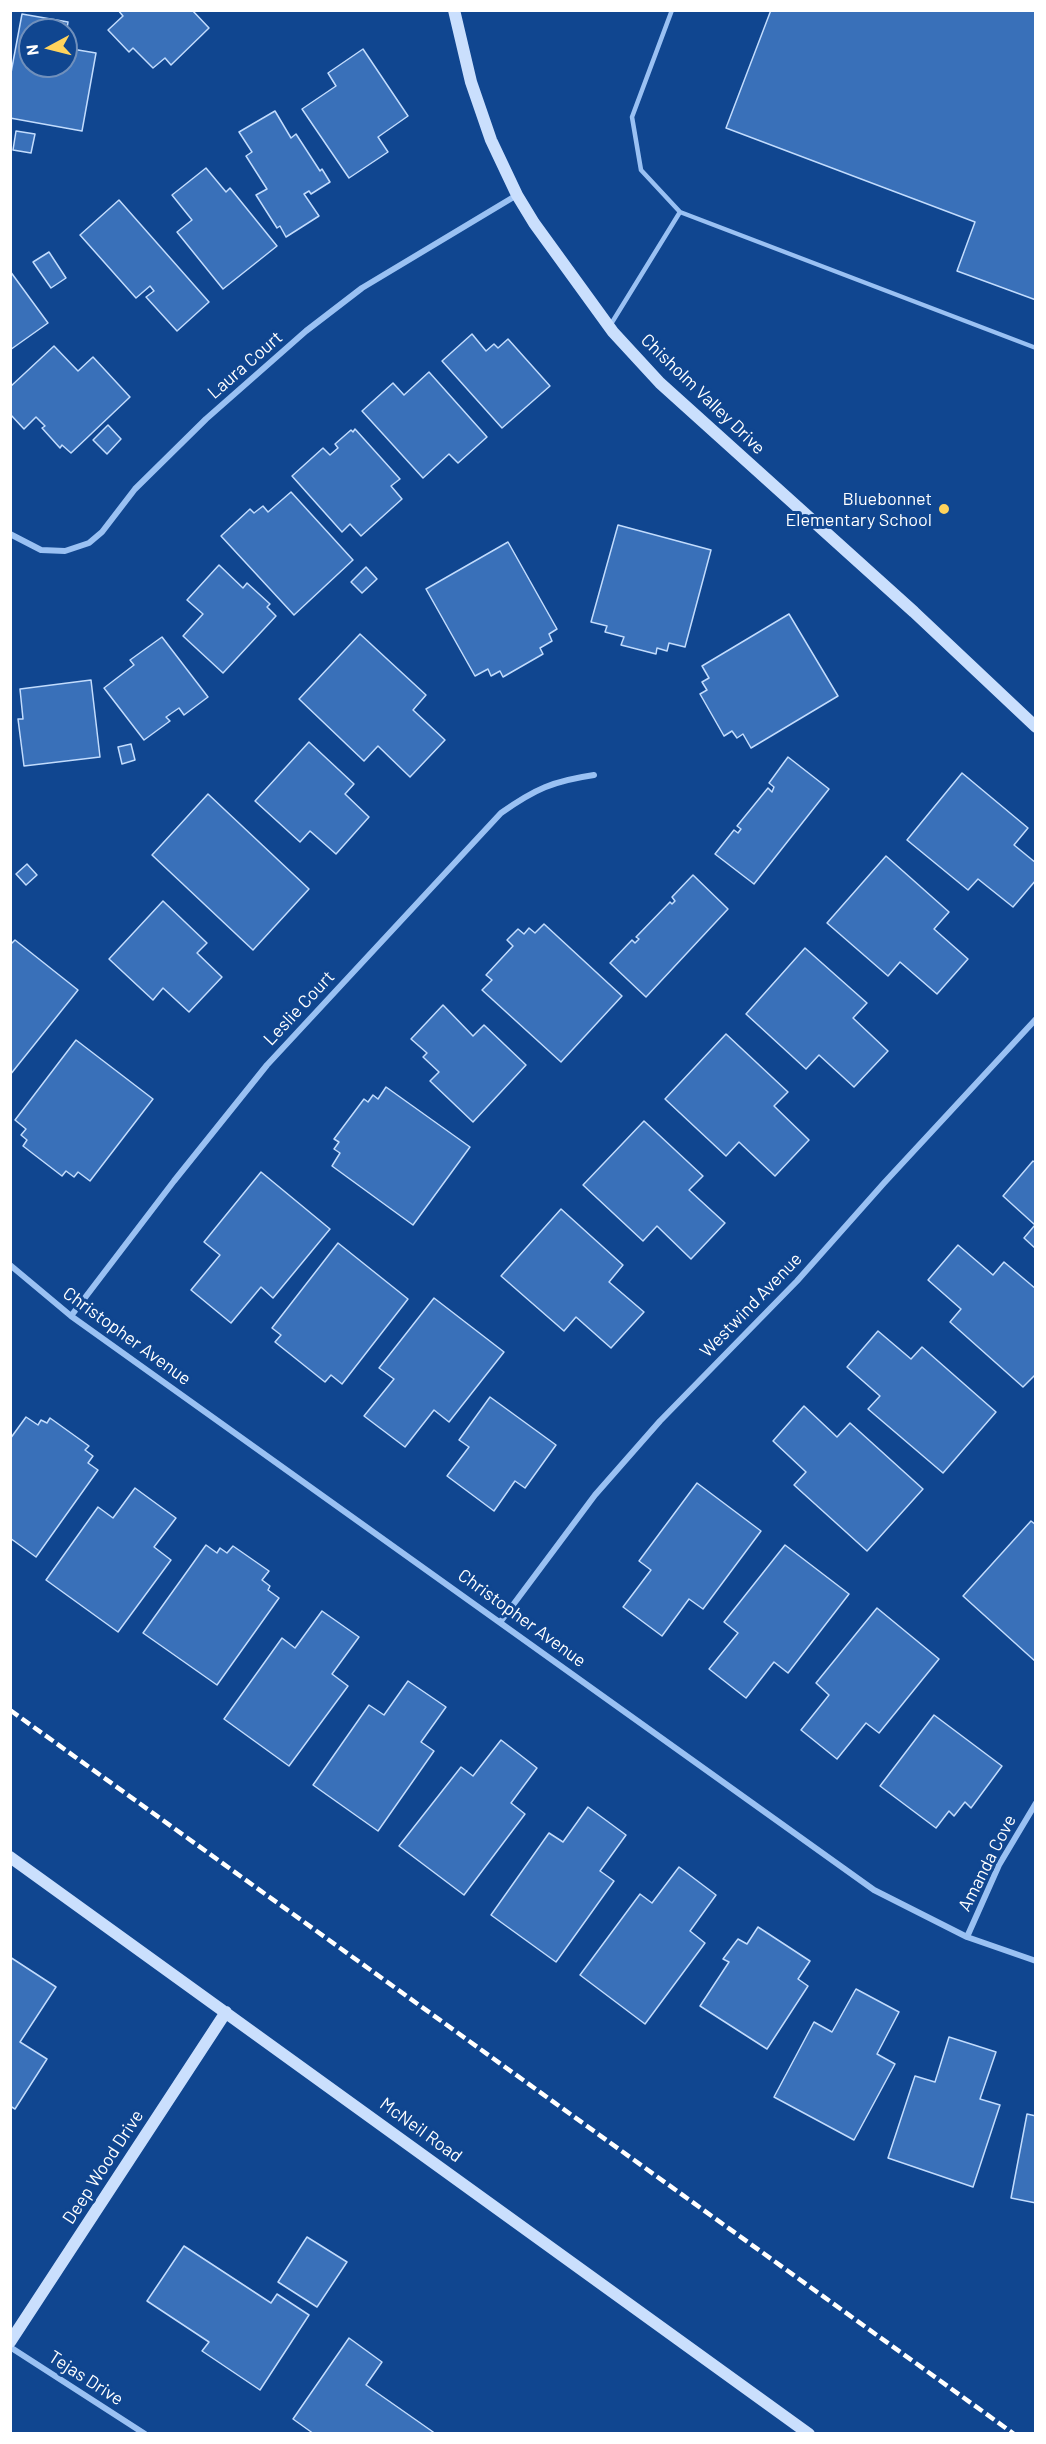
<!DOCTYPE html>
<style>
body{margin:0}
#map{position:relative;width:1046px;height:2444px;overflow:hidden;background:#104690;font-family:Barlow,sans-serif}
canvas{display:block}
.frame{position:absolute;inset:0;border:12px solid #fff;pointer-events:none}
.north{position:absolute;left:18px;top:18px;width:60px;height:60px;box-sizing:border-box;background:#104690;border:2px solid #7090bc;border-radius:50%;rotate:263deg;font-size:16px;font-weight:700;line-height:24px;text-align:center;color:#fff}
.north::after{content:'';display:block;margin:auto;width:21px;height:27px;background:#ffd35c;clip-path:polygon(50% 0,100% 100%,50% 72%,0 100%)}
</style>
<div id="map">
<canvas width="1046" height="2444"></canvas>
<div class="frame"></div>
<div class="north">N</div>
</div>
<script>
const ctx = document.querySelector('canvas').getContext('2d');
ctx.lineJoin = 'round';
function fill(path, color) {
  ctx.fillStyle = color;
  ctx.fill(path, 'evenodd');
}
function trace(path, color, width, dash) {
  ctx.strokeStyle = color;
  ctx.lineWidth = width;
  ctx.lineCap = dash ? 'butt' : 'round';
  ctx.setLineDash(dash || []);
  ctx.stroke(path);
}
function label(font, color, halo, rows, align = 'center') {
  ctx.font = font + ' Barlow,sans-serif';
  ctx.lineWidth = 6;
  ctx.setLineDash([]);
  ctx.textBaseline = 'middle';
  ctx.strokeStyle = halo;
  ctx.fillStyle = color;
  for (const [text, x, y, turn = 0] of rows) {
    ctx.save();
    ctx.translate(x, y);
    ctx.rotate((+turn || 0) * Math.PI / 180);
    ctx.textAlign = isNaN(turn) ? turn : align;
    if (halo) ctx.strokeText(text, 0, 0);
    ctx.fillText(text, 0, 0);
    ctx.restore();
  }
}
const building = new Path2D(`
 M192 10 209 28 171 65 165 58 153 68 133 48 129 52 108 30 123 16 118 10Z
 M771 10H1036V300L957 271 975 222 726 128Z
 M22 14 68 22 66 35V30H30V66H66V48L96 53 82 131 10 118V78Z
 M363 49 408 116 378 137 388 152 349 178 302 109 336 86 328 73Z
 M275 111 291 138 296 134 320 171 322 169 330 182 311 194 309 191 304 194 319 216 286 237 280 226 277 228 256 195 267 189 246 156 252 152 239 132Z
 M16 131 35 134 31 153 13 150Z
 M206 168 226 192 230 188 277 246 223 289 177 232 192 220 172 195Z
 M119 200 209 302 177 331 146 297 154 291 150 286 136 298 80 235Z
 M49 252 66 278 51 288 33 262Z
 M10 271 48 323 10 350Z
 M472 334 486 351 494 344 498 348 508 339 550 386 502 428 442 361Z
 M54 346 78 371 93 357 130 397 71 453 62 445 60 448 42 428 45 426 36 417 24 429 10 414V387Z
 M429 372 487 437 458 463 449 454 423 478 362 411 393 383 404 395Z
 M108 425 121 439 107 454 93 440Z
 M355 429 400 479 391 486 402 499 361 536 350 524 342 532 292 476 323 448 330 455 338 448 335 444 351 430 353 432Z
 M291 492 353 560 294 615 221 536 250 509 254 513 263 506 268 512Z
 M618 525 711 550 685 647 669 643 667 651 657 648 656 654 621 645 624 637 605 632 607 626 591 622Z
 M508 542 557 629 549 634 552 641 540 648 543 654 503 677 500 671 491 676 488 669 475 676 426 589Z
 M219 565 243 588 247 583 270 604 267 607 276 616 223 673 183 636 203 614 187 600Z
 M366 567 377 579 362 593 351 582Z
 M789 614 838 696 751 748 743 734 737 738 732 731 724 736 700 694 707 690 702 682 709 678 702 666Z
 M360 634 426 695 413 710 445 740 410 777 378 746 364 761 299 699Z
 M162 637 208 697 184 715 179 708 166 717 170 721 144 740 104 688 134 665 130 660Z
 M91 680 100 757 24 766 18 719H23L20 689Z
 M309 742 354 784 345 794 369 817 336 854 310 831 300 842 255 801Z
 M131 744 135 760 122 764 118 747Z
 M788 757 829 789 754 884 715 854 734 830 738 833 741 829 737 826 768 788 772 792 774 787 769 783Z
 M962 773 1028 828 1014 845 1036 863V880L1013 907 978 879 968 890 907 840Z
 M208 794 309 889 253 950 152 855Z
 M886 856 949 912 934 929 968 959 937 994 900 962 888 976 827 923Z
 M27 864 37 875 26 885 16 874Z
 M693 875 728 909 646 997 610 963 632 940 635 943 639 939 636 937 670 902 672 904 675 901 672 897Z
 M163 901 207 943 197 953 222 977 189 1012 163 988 153 1000 109 959Z
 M544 924 622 996 561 1062 482 990 492 980 486 975 513 946 507 940 518 929 524 934 529 928 535 933Z
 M15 940 78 990 10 1075V945Z
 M805 948 867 1003 853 1018 888 1051 854 1087 819 1055 806 1069 746 1014Z
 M443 1005 473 1036 484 1025 526 1065 473 1122 430 1081 439 1072 423 1057 427 1053 411 1039Z
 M726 1034 788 1092 774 1106 809 1140 775 1176 739 1142 726 1156 665 1099Z
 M76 1040 153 1099 90 1181 78 1172 74 1177 66 1171 62 1176 23 1146 27 1140 21 1135 26 1129 15 1120Z
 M386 1087 470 1147 413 1225 332 1166 340 1153 334 1149 339 1142 334 1139 364 1099 368 1102 373 1095 378 1099Z
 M644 1121 703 1176 689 1190 725 1223 691 1259 657 1226 643 1241 583 1185Z
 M1033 1161 1036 1163V1249L1024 1238 1035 1225 1003 1196Z
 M261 1172 330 1229 273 1298 261 1287 231 1323 191 1290 220 1255 204 1242Z
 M561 1209 623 1265 609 1282 644 1312 611 1348 576 1317 564 1331 501 1276Z
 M338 1243 408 1299 342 1384 331 1375 325 1382 275 1342 281 1335 272 1328Z
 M958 1245 993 1275 1004 1262 1036 1289V1374L1023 1387 950 1322 961 1309 928 1280Z
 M434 1298 504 1352 449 1422 434 1410 405 1447 364 1416 394 1379 379 1368Z
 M878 1331 911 1359 922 1347 996 1412 943 1473 868 1409 880 1396 847 1367Z
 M490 1397 556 1445 525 1488 515 1481 494 1511 447 1476 469 1447 459 1440Z
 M804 1406 837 1437 850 1423 923 1489 867 1551 794 1485 806 1472 773 1441Z
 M26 1417 38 1425 41 1420 47 1423 50 1418 89 1446 85 1450 93 1456 88 1463 98 1470 36 1557 10 1538V1439Z
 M697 1483 761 1531 703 1609 689 1599 662 1636 623 1607 651 1570 639 1561Z
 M135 1488 176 1518 154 1547 171 1560 118 1632 46 1580 98 1507 113 1518Z
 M1031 1521 1036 1525V1662L963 1596Z
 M206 1545 217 1553 220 1548 227 1553 233 1546 269 1571 262 1580 270 1586 268 1590 279 1598 217 1685 143 1633Z
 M785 1545 849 1594 788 1673 774 1662 746 1698 709 1669 738 1633 724 1622Z
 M877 1608 939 1659 879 1733 866 1723 837 1759 801 1730 829 1695 816 1683Z
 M322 1611 359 1637 332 1674 348 1686 289 1766 224 1719 282 1638 295 1648Z
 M408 1681 446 1707 421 1742 434 1751 378 1831 313 1785 369 1705 384 1715Z
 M934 1715 1002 1766 971 1808 965 1802 954 1816 949 1811 936 1828 880 1786Z
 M501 1740 537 1768 511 1803 525 1814 464 1895 399 1846 461 1767 473 1776Z
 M588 1807 626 1835 600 1871 614 1881 556 1962 491 1915 549 1833 563 1842Z
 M679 1867 716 1895 690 1931 705 1943 645 2024 580 1975 640 1894 652 1903Z
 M758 1927 810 1961 798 1979 808 1986 767 2049 700 2006 729 1962 723 1959 738 1939 747 1944Z
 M10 1957 56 1987 20 2042 47 2059 15 2109 10 2106Z
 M856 1989 899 2012 877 2054 895 2064 854 2140 774 2097 814 2022 832 2032Z
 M949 2037 996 2052 980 2099 1000 2105 973 2187 888 2158 915 2076 935 2082Z
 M1027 2114 1036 2116V2203L1011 2198Z
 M307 2237 347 2262 317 2307 278 2282Z
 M184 2246 271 2303 277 2294 309 2315 260 2390 202 2351 209 2342 147 2301Z
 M349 2338 382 2362 366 2385 436 2434H314L293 2419Z`);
const lane = new Path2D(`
 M672 10 632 117 641 170 680 212 1036 348
 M611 324 680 212`);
const street = new Path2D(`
 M10 534 41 550 65 551 89 543 102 532 135 489 206 419 306 331 362 288 517 195
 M10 1265 71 1316 874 1890 967 1937 1036 1961
 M71 1316 174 1181 267 1065 501 813C535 789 553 781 594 775
 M501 1621 595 1495 660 1421 797 1281 884 1183 1036 1019
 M967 1937 999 1865 1036 1803
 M10 2347 145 2434`);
const secondary = new Path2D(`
 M454 10 471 82 491 140 517 195 534 223 613 332 660 383 914 612 1036 727
 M10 1857 809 2434
 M10 2342 226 2012`);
const rail = new Path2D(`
 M10 1710 1014 2434`);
const markers = [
 [944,509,6,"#ffd35c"]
];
const streetNames = [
 ["Laura Court",245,365,-41],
 ["Chisholm Valley Drive",703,394,44],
 ["Leslie Court",299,1008,-47],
 ["Westwind Avenue",751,1305,-46],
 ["Christopher Avenue",127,1336,36],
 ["Christopher Avenue",522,1618,36],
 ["Amanda Cove",987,1863,-63],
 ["McNeil Road",421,2130,36],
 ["Deep Wood Drive",103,2167,-57],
 ["Tejas Drive",86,2378,33]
];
const poiNames = [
 ["Bluebonnet",932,499],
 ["Elementary School",932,520]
];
fill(building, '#3970b9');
trace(building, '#c2dcfd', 1.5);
trace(lane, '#9ac1f3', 4.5);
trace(street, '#9ac1f3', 6);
trace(secondary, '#cadffd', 12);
trace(rail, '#fff', 4.5, [10, 4.5]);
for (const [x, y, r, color] of markers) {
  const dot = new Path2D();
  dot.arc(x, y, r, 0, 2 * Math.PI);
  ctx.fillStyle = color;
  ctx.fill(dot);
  trace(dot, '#104690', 2);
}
label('18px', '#fff', '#104690', streetNames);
label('18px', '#fff', '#104690', poiNames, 'right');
</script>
